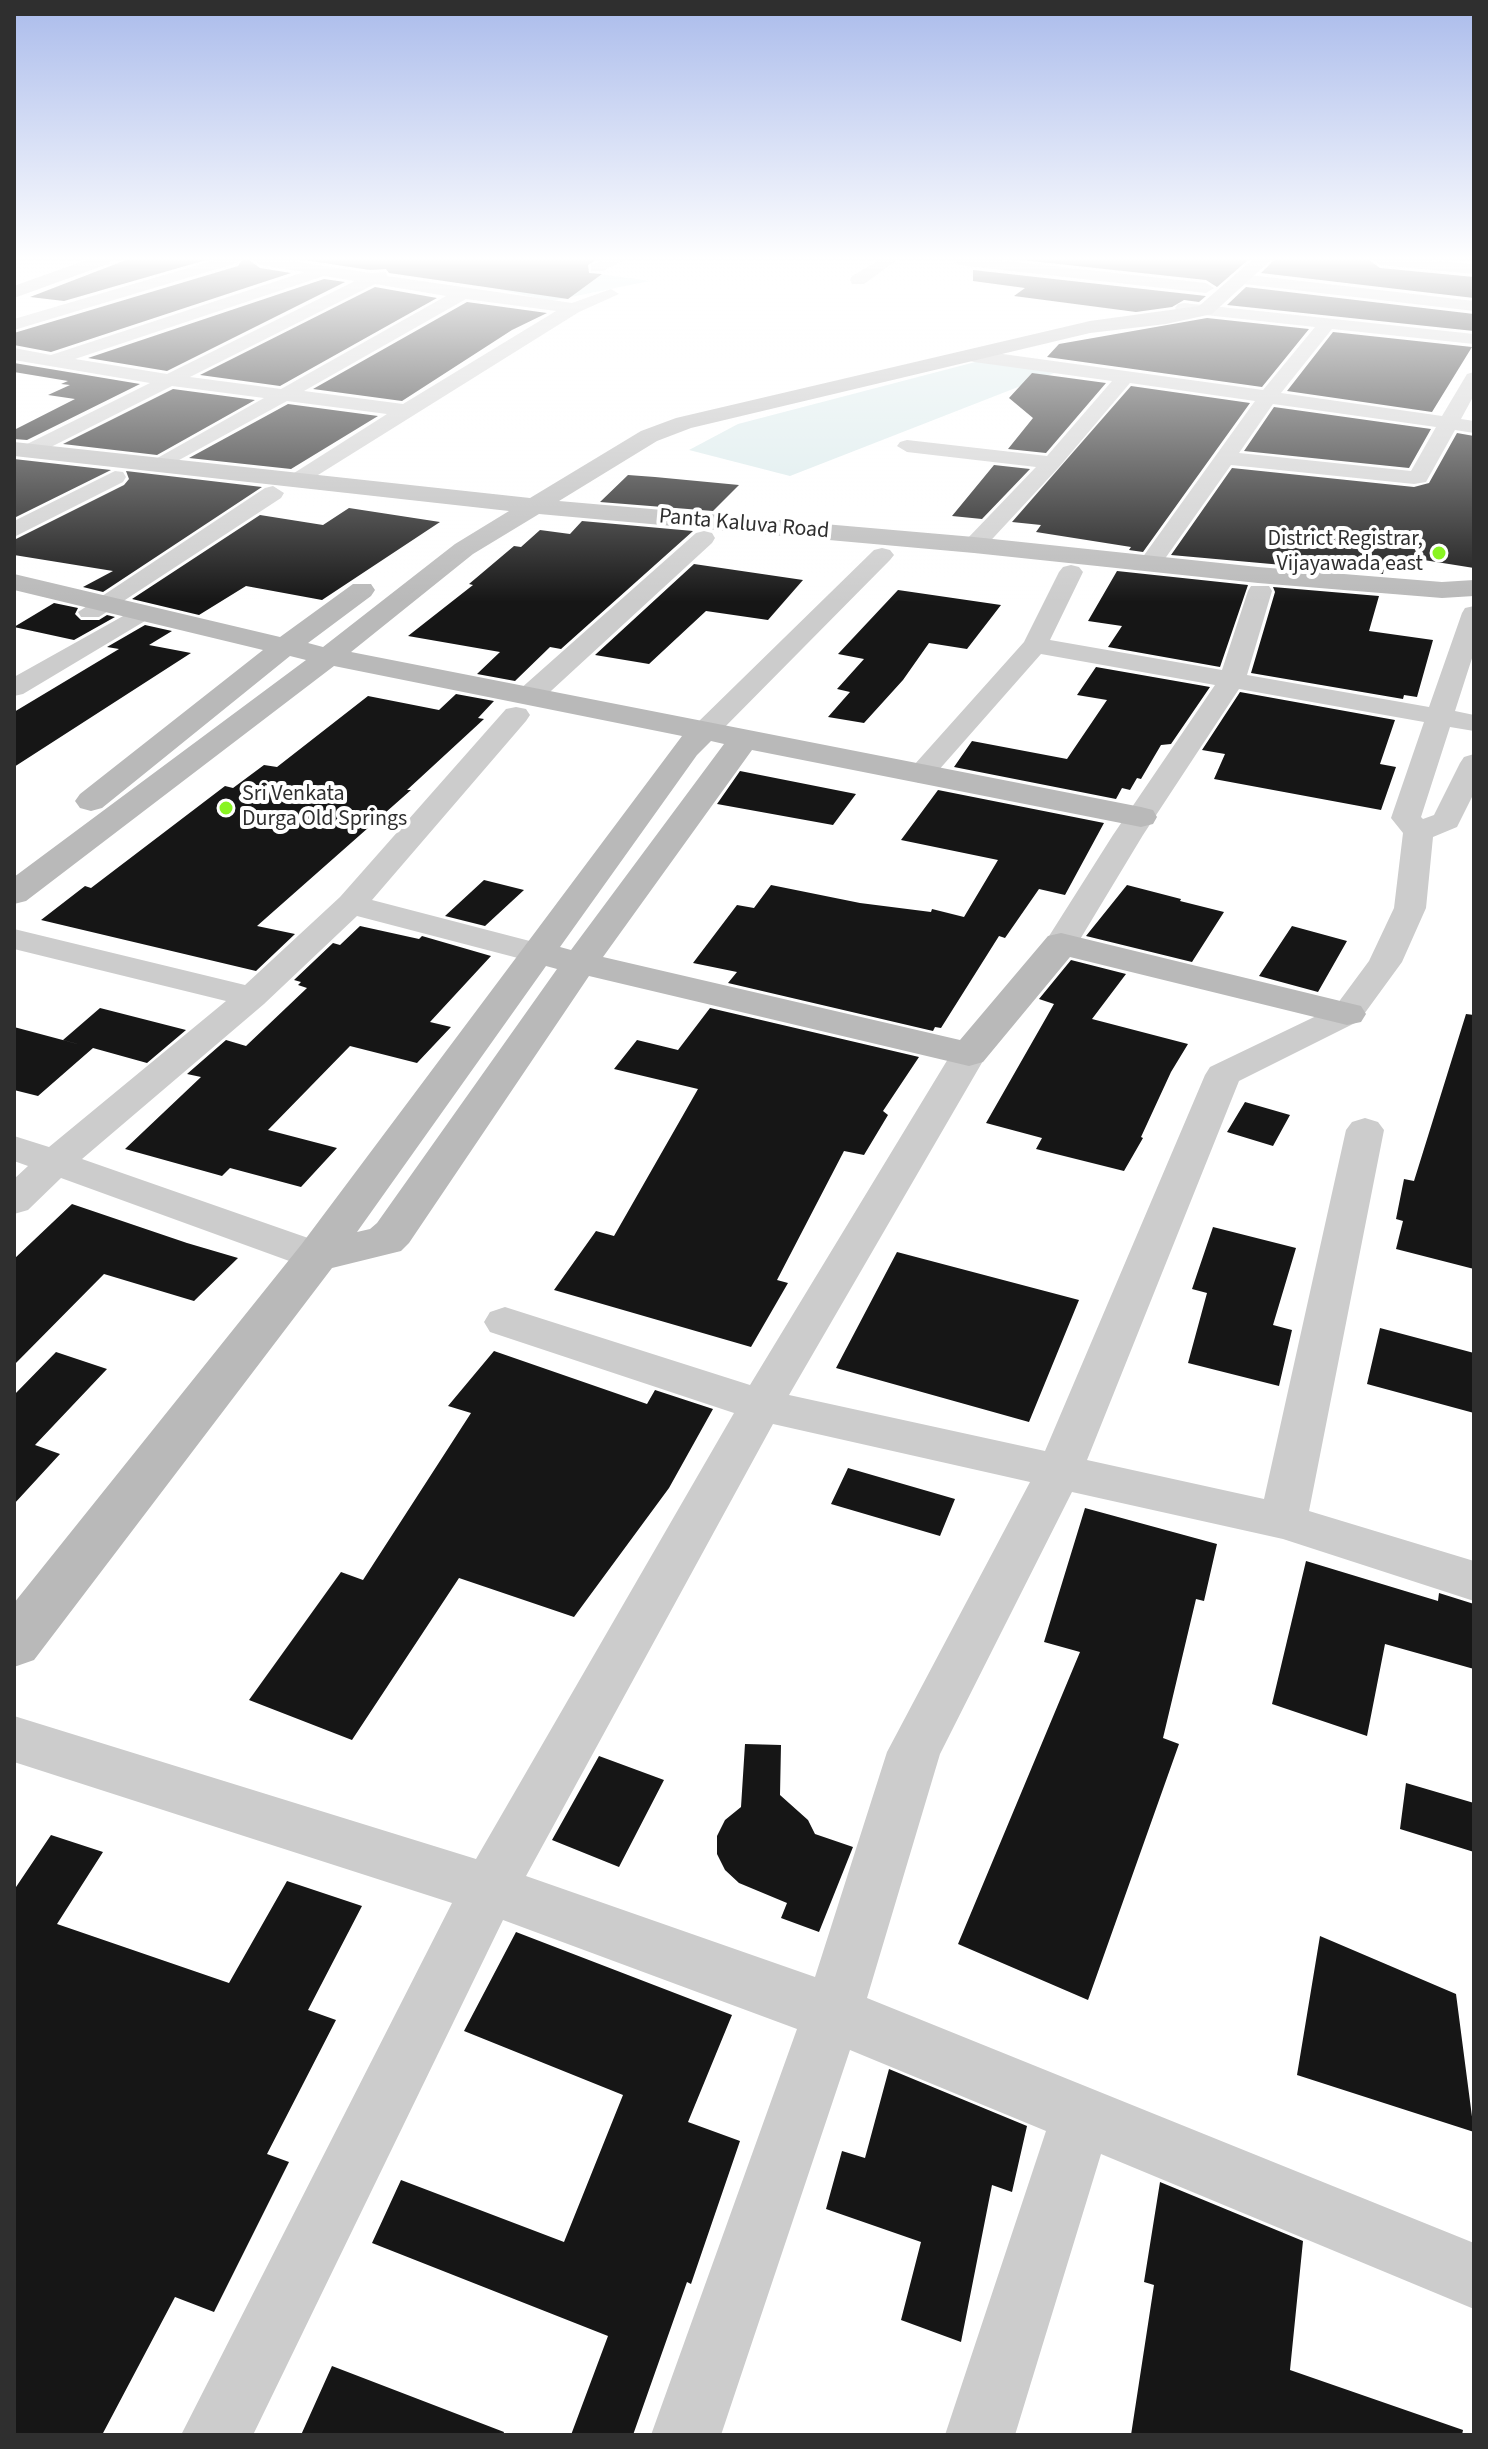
<!DOCTYPE html>
<style>
body{margin:0}
#map{position:relative;width:1488px;height:2449px;overflow:hidden;background:#fff;font-family:"Source Sans 3",sans-serif}
canvas{display:block}
.frame{position:absolute;inset:0;border:16px solid #2f2f2f;pointer-events:none}
</style>
<div id="map">
<canvas width="1488" height="2449"></canvas>
<div class="frame"></div>
</div>
<script>
const ctx = document.querySelector('canvas').getContext('2d');
ctx.lineJoin = 'round';
function fill(path, color) {
  ctx.fillStyle = color;
  ctx.fill(path, 'evenodd');
}
function trace(path, color, width, dash) {
  ctx.strokeStyle = color;
  ctx.lineWidth = width;
  ctx.lineCap = dash ? 'butt' : 'round';
  ctx.setLineDash(dash || []);
  ctx.stroke(path);
}
function label(font, color, halo, rows, align = 'center') {
  ctx.font = font + ' "Source Sans 3",sans-serif';
  ctx.lineWidth = 8;
  ctx.setLineDash([]);
  ctx.textBaseline = 'middle';
  ctx.strokeStyle = halo;
  ctx.fillStyle = color;
  for (const [text, x, y, turn = 0] of rows) {
    ctx.save();
    ctx.translate(x, y);
    ctx.rotate((+turn || 0) * Math.PI / 180);
    ctx.textAlign = isNaN(turn) ? turn : align;
    if (halo) ctx.strokeText(text, 0, 0);
    ctx.fillText(text, 0, 0);
    ctx.restore();
  }
}
const green = new Path2D(`
 M546 267 650 281 551 301 484 286Z
 M983 360 1054 373 790 476 689 450 738 424Z`);
const building = new Path2D(`
 M126 260H206L64 301 30 297Z
 M242 260H249L260 268 291 273 51 352 14 345V333L238 266Z
 M304 260H596L588 265 589 273 602 274 568 299 389 273 386 269 370 270Z
 M1022 260H1248L1217 287 1206 280Z
 M1274 260H1369L1380 268 1474 277V298L1261 273Z
 M973 270 1206 296 1199 302 1184 300 1172 307 1136 312 1014 296 1025 288 973 281Z
 M324 279 345 282 167 371 88 358Z
 M375 287 437 298 280 386 200 375Z
 M1246 287 1474 314V331L1227 305Z
 M467 302 547 313 512 330 402 401 313 389Z
 M1207 318 1309 329 1262 387 1047 357 1059 344Z
 M1333 332 1472 347 1432 412 1287 391Z
 M14 363 140 384 27 440 14 439V430L75 399 48 395 70 385 61 384 68 381 14 372Z
 M1032 373 1106 383 1046 453 1008 449 1033 418 1009 398Z
 M1131 386 1250 403 1143 552 1129 550 1131 547 1036 532 1041 525 1012 522Z
 M173 389 255 400 157 455 63 444Z
 M288 404 378 416 291 469 189 458Z
 M1274 407 1431 429 1409 468 1244 451Z
 M1457 433 1474 436V568L1405 557 1403 564 1385 561 1383 574 1171 555 1232 468 1414 487 1429 483Z
 M14 459 111 470 14 518Z
 M994 465 1030 469 982 519 952 516Z
 M126 471 262 487 103 592 83 587 113 571 14 555V540L124 485 129 479Z
 M628 475 655 477 739 485 713 511 600 502Z
 M349 508 440 522 322 600 246 586 199 615 132 599 260 515 323 525Z
 M582 521 693 531 561 649 550 647 515 681 477 674 500 652 408 636 473 585 469 584 514 546 521 547 540 530 570 534Z
 M694 564 803 580 768 620 706 611 649 664 595 655Z
 M1117 571 1248 585 1220 667 1108 647 1122 626 1088 621Z
 M1273 587 1379 596 1369 631 1433 640 1417 697 1404 695 1403 699 1251 673 1275 592Z
 M898 590 1001 605 967 649 929 643 903 680 864 723 828 717 850 692 837 689 864 659 838 654Z
 M54 603 78 608 75 614 81 620H99L107 615 115 617 74 640 14 627Z
 M145 625 172 631 149 645 191 653 14 767V712L119 649 107 647Z
 M1096 667 1210 687 1171 744 1161 745 1141 779 1137 778 1130 790 1122 788 1116 799 954 767 972 741 1067 759 1107 700 1077 695Z
 M1240 692 1395 720 1380 764 1396 767 1381 810 1214 779 1225 754 1202 750Z
 M456 694 494 701 478 718 484 719 407 790H411L257 926 295 934 256 971 41 920 85 886 91 888 225 786 233 788 264 765 277 767 368 696 439 710Z
 M740 771 856 794 833 825 717 804Z
 M938 790 1104 823 1065 895 1039 889 1005 938 999 936 941 1028 935 1027 933 1031 728 983 737 972 693 963 737 905 754 908 771 885 860 903 931 912 932 909 964 917 998 860 901 840Z
 M484 880 524 890 485 926 445 916Z
 M1127 885 1181 899 1180 901 1224 912 1192 962 1086 936Z
 M360 926 419 939 422 936 491 956 430 1022 451 1027 417 1063 350 1046 268 1130 337 1148 301 1187 230 1168 222 1176 125 1149 201 1077 187 1074 226 1040 246 1046 307 988 298 985 301 982 294 980 333 943 340 945Z
 M1292 926 1347 941 1318 992 1259 976Z
 M1071 960 1126 974 1092 1019 1188 1044 1171 1072 1141 1137 1143 1138 1124 1171 1036 1149 1042 1138 986 1123 1054 1004 1039 999Z
 M100 1008 186 1030 147 1063 93 1048 38 1096 14 1090V1027L89 1047 63 1040Z
 M710 1008 919 1057 883 1111 888 1115 864 1155 844 1151 777 1280 788 1283 751 1347 554 1290 596 1231 614 1236 698 1089 614 1069 637 1040 678 1050Z
 M1466 1014 1474 1015V1269L1396 1249 1403 1221 1396 1219 1404 1179 1414 1181Z
 M1245 1102 1290 1115 1273 1146 1227 1132Z
 M72 1204 187 1243 238 1258 194 1301 104 1274 14 1365V1259Z
 M1213 1227 1296 1248 1273 1325 1292 1330 1279 1386 1188 1363 1207 1293 1192 1289Z
 M897 1252 1079 1300 1029 1422 836 1368Z
 M1380 1328 1474 1353V1413L1367 1384Z
 M494 1351 647 1404 655 1390 713 1409 669 1488 574 1617 459 1578 352 1740 249 1700 341 1572 363 1580 471 1413 448 1406Z
 M56 1352 107 1369 35 1445 60 1454 14 1504V1395Z
 M848 1468 955 1499 940 1536 831 1504Z
 M1085 1508 1217 1544 1204 1601 1196 1599 1163 1738 1179 1744 1088 2000 958 1944 1080 1652 1044 1642Z
 M1306 1561 1438 1601 1439 1593 1474 1604V1669L1385 1644 1367 1736 1272 1704Z
 M745 1744 781 1745 780 1795 808 1820 815 1834 853 1847 819 1932 781 1918 787 1903 739 1883 725 1870 717 1854V1836L725 1820 741 1807Z
 M599 1756 664 1780 619 1867 552 1840Z
 M1406 1783 1474 1803V1852L1400 1829Z
 M51 1835 103 1852 57 1924 229 1983 287 1881 362 1906 308 2010 336 2020 267 2154 289 2162 214 2312 175 2297 102 2435H14V1890Z
 M516 1932 732 2015 688 2122 740 2141 691 2284 687 2282 633 2435H571L608 2336 372 2243 401 2180 564 2242 623 2095 464 2031Z
 M1320 1936 1456 1994 1474 2132 1297 2075Z
 M889 2069 1027 2126 1012 2192 992 2185 961 2342 901 2320 921 2242 826 2209 842 2151 865 2158Z
 M1160 2182 1303 2241 1290 2370 1463 2430 1462 2435H1131L1154 2285 1144 2282Z
 M332 2366 504 2432 503 2435H301Z`);
const street = new Path2D(`
 M215 260H239L237 263 14 330V319Z
 M252 260H287L370 273 386 272 387 276 572 303 611 289 619 294 579 312 302 485H286L283 480 387 414 287 401 159 471 148 465 152 461 264 398 172 386 37 454H23L20 450 23 446 150 383 14 360V348L51 355 304 272 260 265ZM324 276 355 281 167 374 75 359ZM375 284 446 296 281 389 190 377ZM466 299 556 311 403 404 304 391Z
 M603 260H624L603 271H591V265Z
 M879 260H897L864 284H852L850 280 852 276Z
 M951 260H998L1206 283 1214 288 1206 293 959 265Z
 M1372 260H1427L1474 264V274L1380 265Z
 M1241 274 1474 301V311L1235 283 1233 279Z
 M1184 303 1474 334V344L1332 329 1281 393 1442 416 1467 374 1474 372V395L1461 419 1474 421V433L1455 430 1426 482 1414 484 1231 465 1157 570H1141L1137 565 1255 401 1130 383 1059 467 982 550H966L962 545 966 540 1036 467 907 452 897 446 900 442 907 440 1047 456 1112 381 974 362 967 360 965 356 967 352 974 350 1263 390 1315 327 1178 312 1175 308 1178 304ZM1273 404 1436 427 1411 471 1239 453Z
 M115 471 123 472 126 477 123 482 14 537V521Z
 M273 486 284 493 281 498 99 617H81L78 612 265 488Z
 M704 531 712 533 715 538 712 543 539 702H519L516 696 519 690 696 533Z
 M882 548 890 550 894 555 890 560 715 737 705 739 695 737 691 731 695 725 874 550Z
 M1071 565 1079 567 1083 572 1050 640 1222 670 1248 591 1251 586H1269L1272 591 1247 675 1429 707 1462 613 1465 608 1474 606V652L1455 711 1474 715V731L1450 727 1421 817 1423 819 1434 815 1460 763 1464 757 1474 754V793L1457 827 1433 837 1426 908 1402 962 1359 1021 1239 1081 1087 1460 1264 1499 1346 1130 1352 1122 1365 1118 1378 1122 1384 1130 1309 1511 1474 1561V1601L1283 1539 1072 1492 940 1754 867 1998 1474 2243V2309L1101 2154 1015 2435H945L1046 2131 850 2050 721 2435H651L797 2029 503 1920 253 2435H181L452 1903 14 1762V1716L476 1859 734 1413 490 1332 484 1322 490 1312 505 1307 750 1385 951 1054 956 1046 969 1043 982 1046 987 1054 789 1395 1045 1451 1205 1075 1210 1067 1335 1007 1369 961 1394 908 1403 833 1391 818 1424 722 1239 689 1143 835 1073 951 1061 954 1049 951 1044 944 1113 835 1215 685 1041 654 930 780 920 783 910 780 906 774 1024 642 1059 572 1063 567ZM773 1424 1030 1482 887 1752 815 1977 526 1876Z
 M141 606 150 608 153 613 150 618 23 694 14 696V677Z
 M516 707 526 709 530 715 526 721 372 900 549 946 554 953 549 960 537 963 357 916 264 1004 82 1159 331 1246 337 1256 331 1266 317 1270 303 1266 61 1178 28 1210 14 1214V1179L28 1166 14 1161V1136L49 1147 226 1001 14 949V929L245 985 340 897 506 709Z`);
const secondary = new Path2D(`
 M86 260H111L108 264 14 298V286Z
 M1252 260H1271L1212 314 1166 324 1090 333 691 428 657 441 559 501 974 537 1258 567 1442 582 1474 580V596L1442 598 1258 583 974 553 539 514 473 554 351 652 1141 807 1153 810 1157 817 1153 824 1141 827 752 750 603 957 960 1040 1048 936 1061 933 1361 1006 1366 1014 1361 1022 1347 1025 1070 957 983 1062 969 1066 589 976 409 1243 401 1251 332 1268 34 1660 14 1667V1603L301 1245 682 736 334 666 26 901 14 904V877L306 660 290 656 102 808 91 811 80 808 75 801 80 794 263 650 14 590V574L280 637 353 584H371L375 590 371 596 308 643 323 647 455 544 509 511 14 456V442L530 498 641 431 676 418 1090 321 1199 306ZM711 741 724 744 571 950 560 947 697 755ZM546 966 557 969 377 1223 370 1229 357 1232Z`);
const markers = [
 [1439,553,8,"#89f422"],
 [226,808,8,"#89f422"]
];
const farStreetnames = [
 ["Panta Kaluva Road",744,525,5]
];
const farPoinames = [
 ["District Registrar,",1423,540],
 ["Vijayawada east",1423,565],
 ["Sri Venkata",242,795,"left"],
 ["Durga Old Springs",242,820,"left"]
];
fill(green, '#d8e9ea');
fill(building, '#161616');
fill(street, '#ccc');
fill(secondary, '#b9b9b9');
const sky = ctx.createLinearGradient(0, 0, 0, 602);
sky.addColorStop(0, '#aabbeb');
sky.addColorStop(0.43, '#fff');
sky.addColorStop(1, '#ffffff00');
ctx.fillStyle = sky;
ctx.fillRect(0, 0, 1488, 602);
for (const [x, y, r, color] of markers) {
  const dot = new Path2D();
  dot.arc(x, y, r, 0, 2 * Math.PI);
  ctx.fillStyle = color;
  ctx.fill(dot);
  trace(dot, '#fff', 3);
}
label('22px', '#2f2f2f', '#fff', farStreetnames);
label('22px', '#2f2f2f', '#fff', farPoinames, 'right');
</script>
